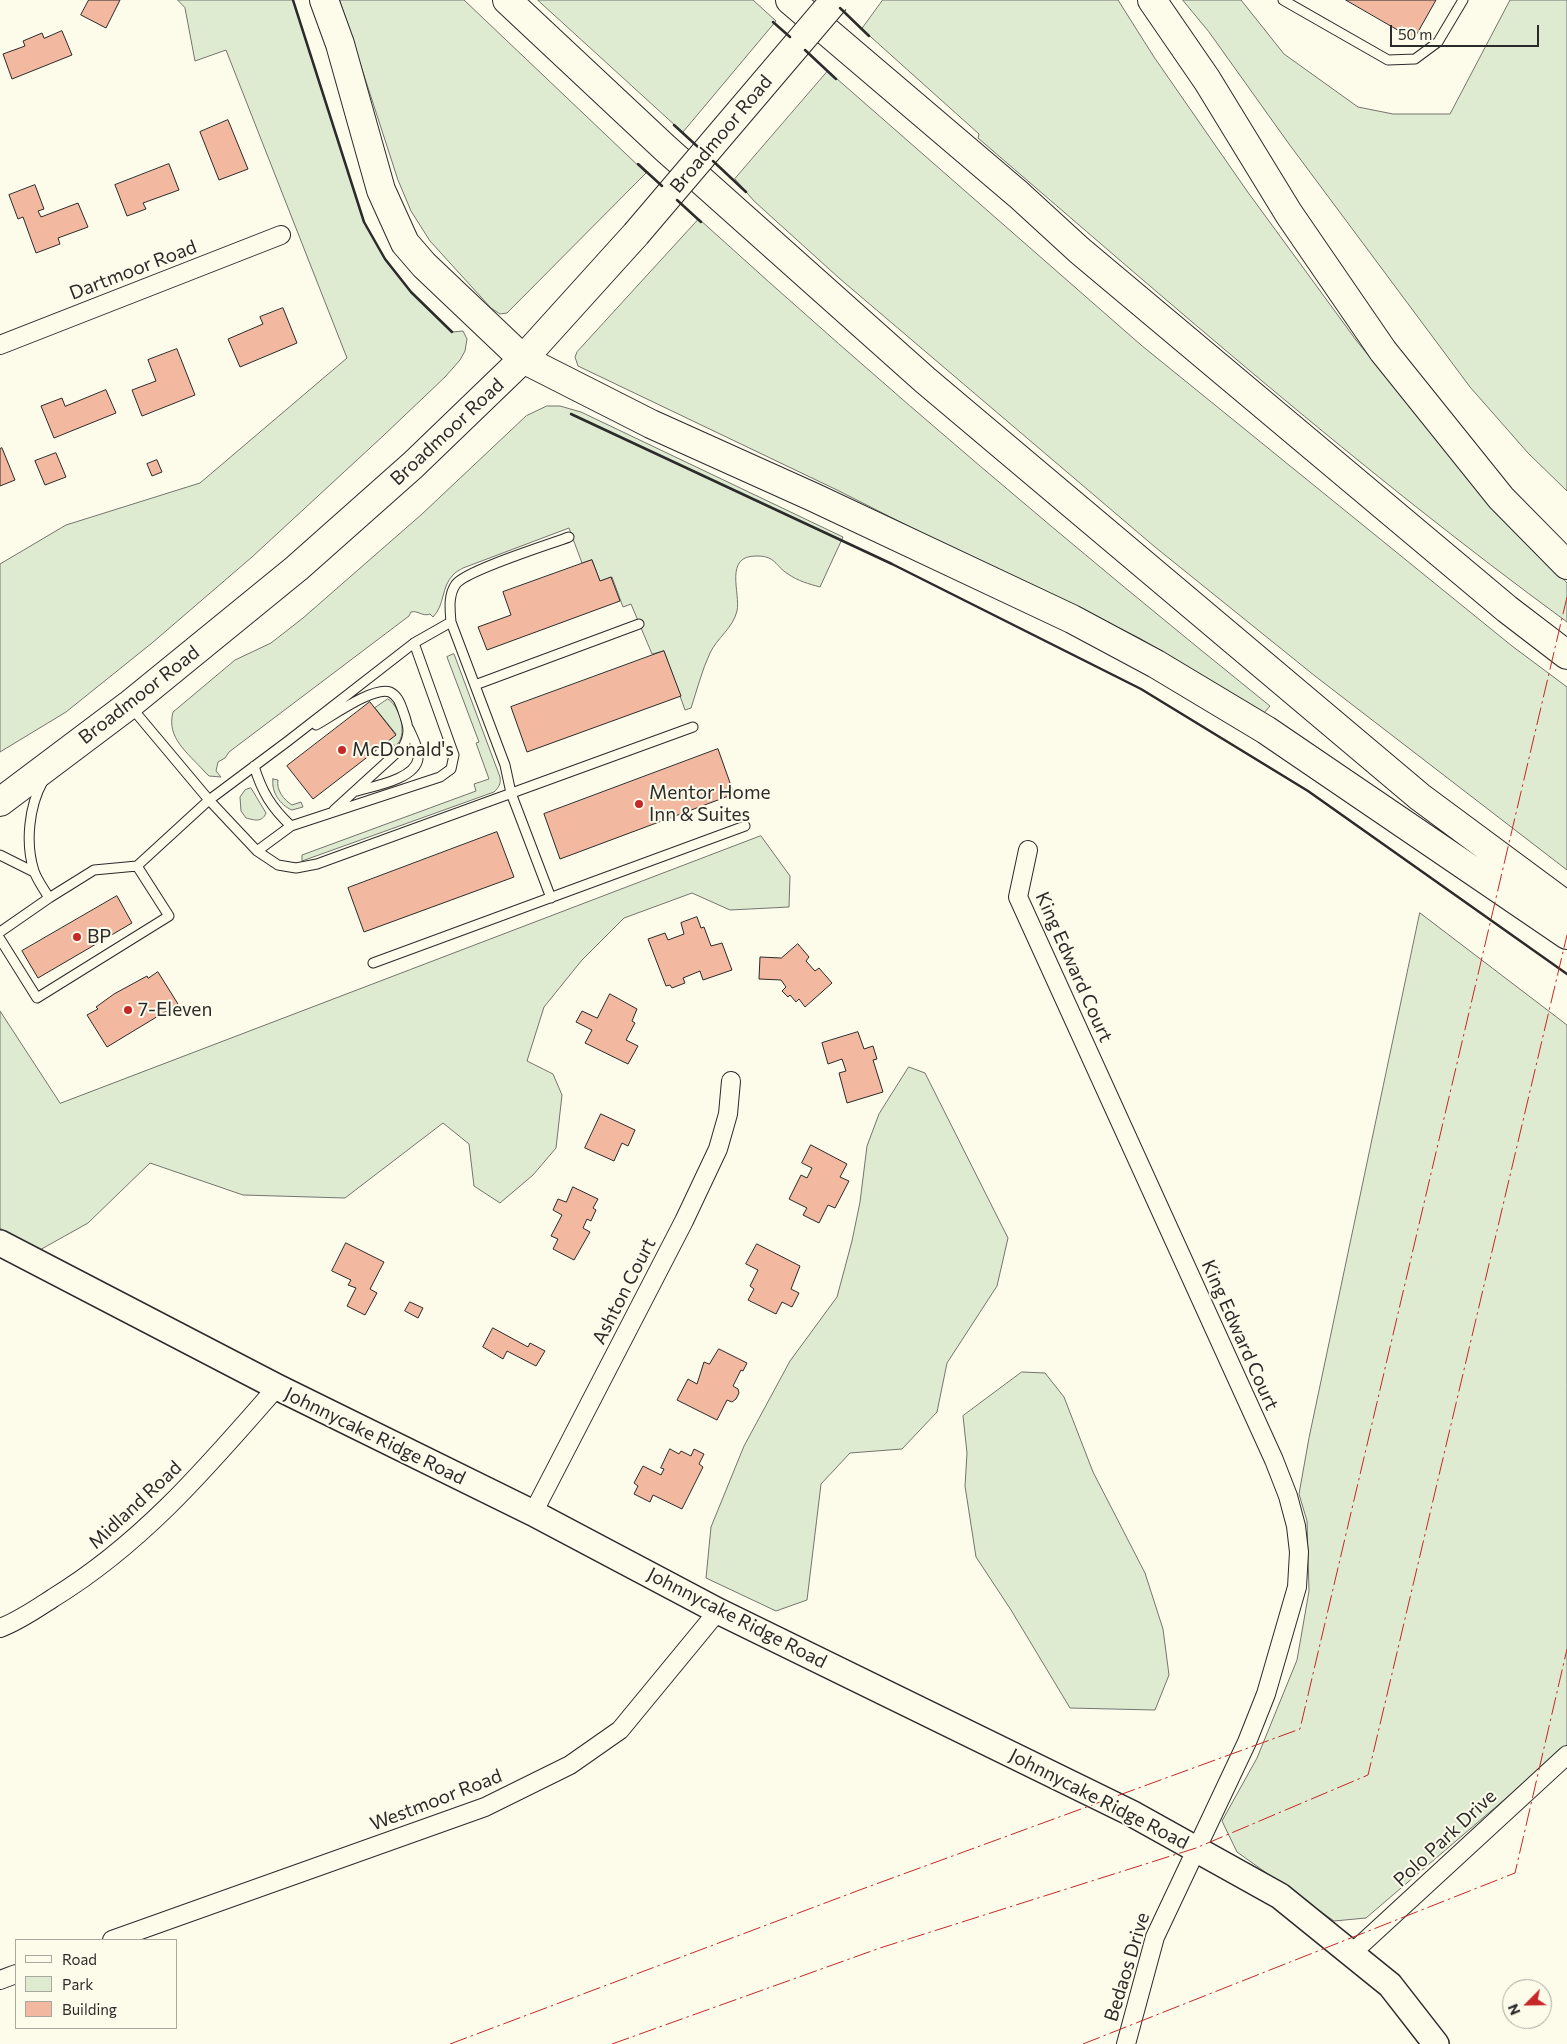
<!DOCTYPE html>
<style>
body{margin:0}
#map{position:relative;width:1567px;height:2044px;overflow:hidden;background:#fdfbea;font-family:Commissioner,sans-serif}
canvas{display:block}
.legend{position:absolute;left:15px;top:1939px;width:162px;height:90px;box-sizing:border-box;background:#fdfbea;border:1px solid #a9a89e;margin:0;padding:6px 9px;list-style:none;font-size:15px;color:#2b2b2b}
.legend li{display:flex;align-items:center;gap:10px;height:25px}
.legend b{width:25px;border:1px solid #a9a89e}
.north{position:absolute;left:1502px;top:1979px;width:50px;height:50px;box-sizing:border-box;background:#fdfbea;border:1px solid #a9a89e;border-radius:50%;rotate:247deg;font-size:14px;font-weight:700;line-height:20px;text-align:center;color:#2b2b2b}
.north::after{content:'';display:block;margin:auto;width:18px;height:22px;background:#c62828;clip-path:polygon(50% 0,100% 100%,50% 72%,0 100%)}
.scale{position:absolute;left:1390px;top:25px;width:149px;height:22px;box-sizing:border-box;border:2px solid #2b2b2b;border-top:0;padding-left:6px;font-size:15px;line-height:18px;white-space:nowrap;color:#2b2b2b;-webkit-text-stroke:4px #fdfbea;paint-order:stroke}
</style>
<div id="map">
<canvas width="1567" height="2044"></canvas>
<ul class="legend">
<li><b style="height:6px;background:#fdfbea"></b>Road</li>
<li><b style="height:14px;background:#deebd1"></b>Park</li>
<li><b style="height:14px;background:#f2b8a0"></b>Building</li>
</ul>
<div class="north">N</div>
<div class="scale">50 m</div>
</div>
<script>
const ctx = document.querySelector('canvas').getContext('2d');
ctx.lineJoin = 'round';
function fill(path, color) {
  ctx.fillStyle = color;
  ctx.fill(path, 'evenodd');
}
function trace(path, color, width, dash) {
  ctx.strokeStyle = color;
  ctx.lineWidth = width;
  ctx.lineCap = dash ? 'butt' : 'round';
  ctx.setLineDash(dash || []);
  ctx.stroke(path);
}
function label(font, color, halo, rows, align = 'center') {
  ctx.font = font + ' Commissioner,sans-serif';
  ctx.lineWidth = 4;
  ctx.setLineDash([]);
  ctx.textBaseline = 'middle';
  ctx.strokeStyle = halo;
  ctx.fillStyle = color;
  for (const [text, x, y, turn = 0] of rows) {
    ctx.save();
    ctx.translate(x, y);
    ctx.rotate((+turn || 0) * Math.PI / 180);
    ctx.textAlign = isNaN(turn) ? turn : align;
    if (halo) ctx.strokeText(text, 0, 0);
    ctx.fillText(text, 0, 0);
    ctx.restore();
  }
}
const green = new Path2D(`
 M178 0H293L364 222 385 259 411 292 452 332 463 331 467 339 465 351 460 360 445 377 383 436 252 557 152 643 66 712 0 752V564L66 525 200 483 347 358 226 50 195 61 185 8Z
 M340 0H464L646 173 507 313 500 314 491 308 430 241 411 211 398 180Z
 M538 0H753L776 21 683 132Z
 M883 0H1118L1154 57 1247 191 1356 340 1417 416 1567 583V622C1362 472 1171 304 978 138L979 134 862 29Z
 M1183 0H1241L1284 54 1358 107 1393 114H1450L1510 0H1567V491L1528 453 1470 387 1289 144 1209 32Z
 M828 71 1141 345 1512 646 1567 687V870L1315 676 1155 547 839 278 754 201 735 179Z
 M699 219C884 387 1075 549 1270 706L1264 713 1141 639 1037 587 942 543 837 490 578 366 575 357 577 352Z
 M547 406H560L581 412 843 537 820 587C809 584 798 581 788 574 775 566 776 556 757 556 723 555 741 594 737 611 733 628 717 638 710 653 702 670 697 690 691 708L685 710 664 651 652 654 631 604 623 607 612 577 600 581 592 560 582 563 569 528 463 568C460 570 455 572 453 575 441 587 445 605 433 617L430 614C422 617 418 610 411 612L409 616 229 752 225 758 218 762 216 771 221 777 209 776 204 771C188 753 166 738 173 712L235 660 271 643 303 618 422 514 526 416Z
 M454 654 500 777C501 784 499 787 494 792L302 861V855L476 791 474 784 489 779 476 743 479 742 447 657Z
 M388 699C400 706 409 737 395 746L389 740 396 734 375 708Z
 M273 779 278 780C276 790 284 800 292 805L301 802 303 807 292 810C280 805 271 792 273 779Z
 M251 788 266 813C262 823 254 820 246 818L241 811 240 797 245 790Z
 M761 836 790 876 789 907 730 910 692 893 624 918 582 960 544 1007 527 1061 553 1074 562 1095 556 1148 533 1175 500 1203 474 1186 469 1144 443 1123 345 1198 243 1195 150 1163 88 1223 38 1251 0 1228V1011L60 1103Z
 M1420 913 1567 1025V1746L1366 1918 1334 1921 1237 1852 1222 1821 1257 1758 1297 1660 1309 1591 1307 1521 1299 1494 1309 1438Z
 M909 1067 925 1073 1008 1238 997 1286 947 1363 937 1412 902 1449 850 1453 821 1484 807 1600 776 1611 706 1578 711 1527 744 1446 790 1361 837 1297 852 1241 860 1202 867 1146 879 1114Z
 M1022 1372 1045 1373 1064 1397 1093 1472 1145 1573 1163 1629 1169 1675 1155 1710 1070 1708 1011 1610 976 1557 965 1486 967 1453 963 1416Z`);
const building = new Path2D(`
 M89 0H120L106 28 81 15Z
 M1346 0H1436L1414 39Z
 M62 31 72 55 12 79 3 54 25 46 23 41 42 33 44 38Z
 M228 120 248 169 219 180 200 132Z
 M169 164 179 190 143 203 146 209 127 216 115 185Z
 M35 185 44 209 38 211 41 217 78 203 88 227 58 238 60 244 36 253 23 217 18 219 9 195Z
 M283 308 297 343 240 367 228 339 263 324 260 317Z
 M177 349 195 395 142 416 132 390 156 381 148 360Z
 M106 390 116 413 54 438 41 406 62 398 65 406Z
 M2 448 15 480 0 486V449Z
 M56 453 66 477 45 485 35 461Z
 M157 460 162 472 152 476 147 464Z
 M592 560 600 581 611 577 620 601 487 650 478 627 511 615 503 592Z
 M664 651 681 696 527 752 511 707Z
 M370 702 396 735 313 799 287 766Z
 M718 749 734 794 560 859 544 814Z
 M497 832 514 877 364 932 348 888Z
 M117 896 132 923 38 978 22 951Z
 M697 917 701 928 704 927 711 946 722 943 732 970 703 980 700 971 683 978 685 983 672 988 670 985 666 986 648 939 665 933 668 940 684 934 681 923Z
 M798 944 809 957 806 961 815 971 819 968 832 983 805 1007 799 999 796 1002 790 995 788 997 782 991 786 987 781 980 759 979 760 957 781 958Z
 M158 972 178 1004 107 1047 87 1015 98 1009 96 1007 114 994 147 976 148 978Z
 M610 994 637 1009 632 1021 635 1023 626 1040 638 1046 628 1064 585 1043 592 1030 576 1022 582 1011 597 1018Z
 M858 1032 864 1049 873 1046 877 1059 873 1060 883 1092 847 1103 839 1073 846 1071 842 1059 828 1064 822 1043Z
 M601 1114 635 1130 628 1146 622 1143 614 1161 585 1148Z
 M811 1145 847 1164 840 1177 849 1181 835 1208 828 1205 819 1223 803 1215 807 1208 789 1199 801 1175 807 1178 812 1168 802 1163Z
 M573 1187 598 1199 593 1208 596 1210 591 1221 587 1219 583 1228 590 1232 574 1260 553 1249 558 1239 551 1236 562 1215 553 1210 558 1199 566 1202Z
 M346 1243 384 1262 370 1289 377 1293 365 1315 347 1306 356 1288 348 1285 351 1280 332 1271Z
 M757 1244 800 1266 791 1289 799 1293 792 1307 782 1302 776 1314 748 1300 754 1289 750 1286 758 1270 746 1264Z
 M410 1302 423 1308 418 1318 405 1311Z
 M493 1328 528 1347 530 1343 545 1351 536 1366 507 1351 503 1359 483 1347Z
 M719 1349 747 1363 743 1371 741 1370 733 1386 738 1389 739 1393 736 1399 732 1402 727 1400 717 1420 677 1400 688 1379 697 1384 704 1362 709 1364Z
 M670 1449 679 1454 681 1451 691 1456 694 1449 704 1454 699 1464 703 1467 682 1509 653 1495 650 1502 634 1494 638 1486 634 1483 643 1466 661 1475 664 1469 661 1468Z`);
const service = new Path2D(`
 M1283 0 1388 60 1415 59 1438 42 1463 0
 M475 685 639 624
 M131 707 209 800 257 851 278 865 296 868 317 864 693 727
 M316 725C331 717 373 686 390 692 398 696 400 703 403 711 408 725 411 733 403 747L334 810
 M254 766C262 792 271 807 291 826
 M357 791C374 786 415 779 418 759 419 749 413 738 409 729
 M257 851 291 826 440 777 451 769 454 755 414 643
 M0 855 34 872
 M49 898 94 870 137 866 209 800 288 741 414 643 451 622
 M551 898 511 793 505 765 451 622C450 610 448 595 456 584 467 570 548 545 569 537
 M0 932 49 898C44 889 37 880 34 871 25 843 29 806 43 781
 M0 939 37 998 169 916 137 866
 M373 963 745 826`);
const minor = new Path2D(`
 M0 345 281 235
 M1028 850 1018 897 1274 1460 1288 1496 1296 1526 1299 1552 1297 1587 1266 1694 1247 1742 1155 1937 1126 2044
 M533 1513 684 1221 718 1149 728 1114 731 1081
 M0 1628C19 1621 36 1609 53 1598 143 1543 208 1466 277 1387
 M112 1940 485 1807 570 1765 620 1730 718 1611
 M1352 1953 1567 1755
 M0 1980 16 1974`);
const secondary = new Path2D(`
 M0 1243 277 1387 533 1513 718 1611 1131 1813 1280 1896 1390 1985 1436 2044`);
const primary = new Path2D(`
 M0 802 129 705 297 568 413 465 523 359 636 234`);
const motorway = new Path2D(`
 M324 0 340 44 381 190 405 243 424 265 523 359 651 424 813 497 1072 619 1156 664 1266 730 1567 935
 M507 0 665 148 925 380 1420 797 1567 906
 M790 0 1019 195 1079 250 1507 609 1567 655
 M1152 0 1207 80 1289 214 1383 351 1501 498 1567 565`);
const primaryBridge = new Path2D(`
 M636 234 835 0`);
const wall = new Path2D(`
 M293 0 364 222 385 259 411 292 452 332
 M840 8 869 36
 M773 22 790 37
 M805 50 836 79
 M674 125 698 147
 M713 161 746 192
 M638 164 662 186
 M677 200 701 222
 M571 414 892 564 1141 689 1308 791 1567 974`);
const power = new Path2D(`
 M450 2044 865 1888 1300 1729 1567 597
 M612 2044 880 1948 1196 1848 1368 1775 1567 935
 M1083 2044 1515 1873 1567 1649`);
const markers = [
 [342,750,5,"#c62828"],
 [639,804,5,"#c62828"],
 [77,937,5,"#c62828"],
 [128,1010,5,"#c62828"]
];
const streetNames = [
 ["Broadmoor Road",721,134,-50],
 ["Dartmoor Road",133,270,-21],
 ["Broadmoor Road",447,432,-43],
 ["Broadmoor Road",139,695,-38],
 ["King Edward Court",1074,967,66],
 ["Ashton Court",624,1291,-63],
 ["King Edward Court",1240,1335,66],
 ["Johnnycake Ridge Road",375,1436,26],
 ["Midland Road",135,1505,-43],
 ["Johnnycake Ridge Road",737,1618,27],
 ["Johnnycake Ridge Road",1099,1799,27],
 ["Westmoor Road",436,1800,-21],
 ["Polo Park Drive",1445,1838,-43],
 ["Bedaos Drive",1127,1967,-73]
];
const poiNames = [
 ["McDonald's",352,750],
 ["Mentor Home",649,793],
 ["Inn & Suites",649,815],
 ["BP",87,937],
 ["7-Eleven",138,1010]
];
fill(green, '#deebd1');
trace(green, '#74746e', 1);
fill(building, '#f2b8a0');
trace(building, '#2b2b2b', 1);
trace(service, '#2b2b2b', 11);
trace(minor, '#2b2b2b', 20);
trace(secondary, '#2b2b2b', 28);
trace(primary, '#2b2b2b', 30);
trace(motorway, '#2b2b2b', 30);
trace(service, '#fdfbea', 9);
trace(minor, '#fdfbea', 18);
trace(secondary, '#fdfbea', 25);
trace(primary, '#fdfbea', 28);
trace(motorway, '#fdfbea', 28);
trace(primaryBridge, '#2b2b2b', 30, []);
trace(primaryBridge, '#fdfbea', 28);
trace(wall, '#2b2b2b', 2.5);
trace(power, '#c62828', 1, [18, 4, 2.5, 4]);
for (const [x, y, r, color] of markers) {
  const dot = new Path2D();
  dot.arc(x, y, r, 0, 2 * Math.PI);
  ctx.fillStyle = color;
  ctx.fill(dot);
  trace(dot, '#fdfbea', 2);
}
label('19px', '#2b2b2b', '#fdfbea', streetNames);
label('19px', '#2b2b2b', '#fdfbea', poiNames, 'left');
</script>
